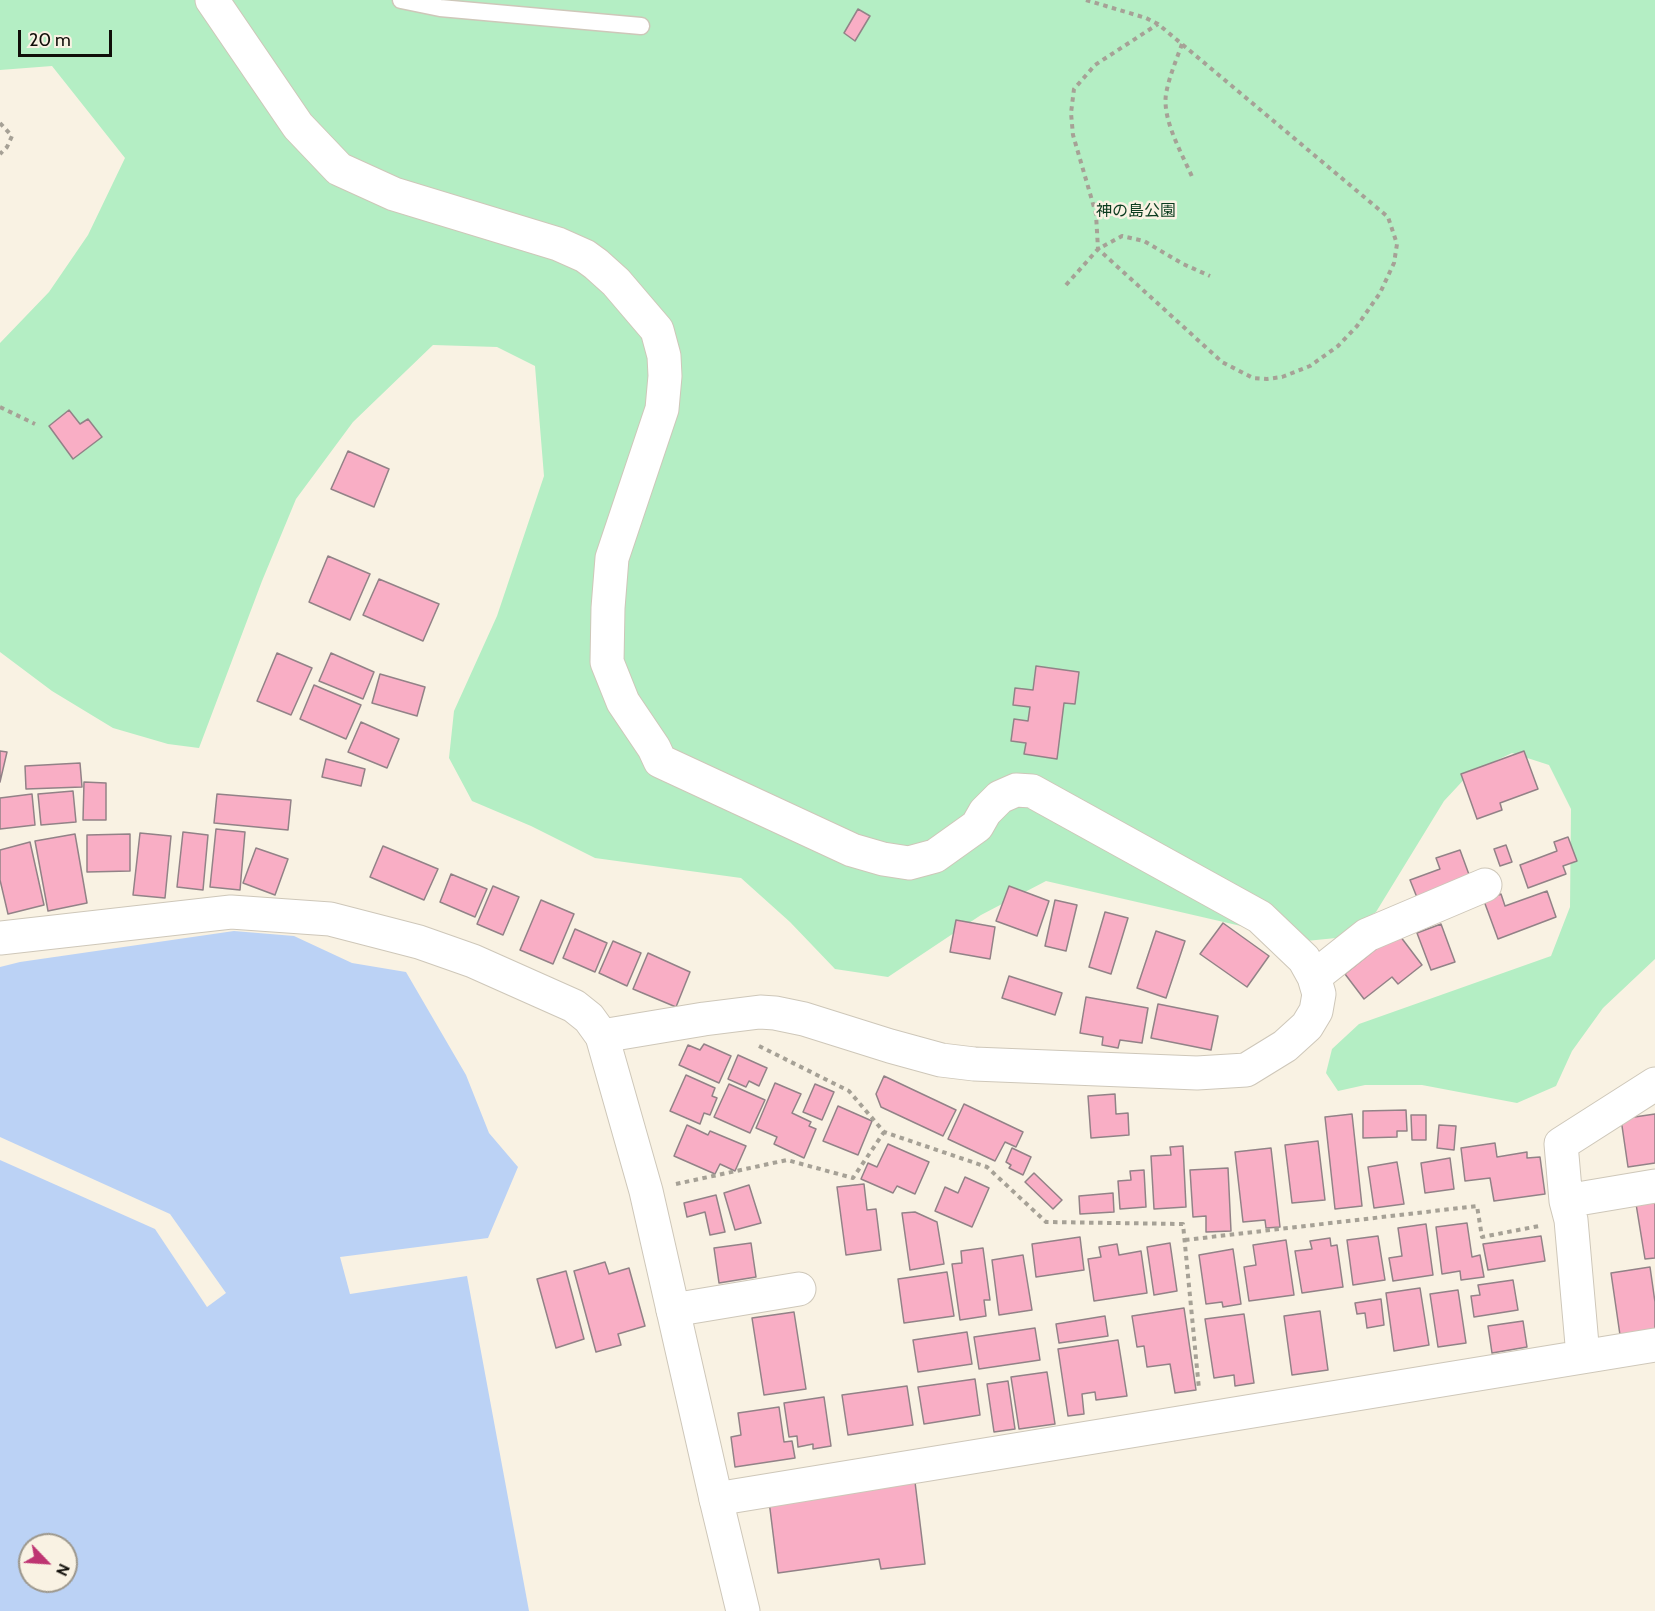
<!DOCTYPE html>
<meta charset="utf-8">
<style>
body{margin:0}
#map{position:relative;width:1655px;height:1611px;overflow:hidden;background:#f9f2e3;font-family:Cabin,sans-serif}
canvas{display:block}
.north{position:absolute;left:18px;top:1533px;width:60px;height:60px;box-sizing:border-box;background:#f9f2e3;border:2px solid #9c978c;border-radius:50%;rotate:115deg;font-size:16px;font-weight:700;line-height:24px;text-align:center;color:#100e09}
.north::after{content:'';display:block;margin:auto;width:21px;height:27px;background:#be3572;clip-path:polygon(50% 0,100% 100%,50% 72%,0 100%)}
.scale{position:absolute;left:18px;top:30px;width:94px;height:27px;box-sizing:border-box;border:3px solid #100e09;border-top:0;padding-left:8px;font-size:18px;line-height:21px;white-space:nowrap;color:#100e09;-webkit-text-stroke:4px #f9f2e3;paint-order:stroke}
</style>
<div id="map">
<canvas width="1655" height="1611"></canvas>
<div class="north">N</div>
<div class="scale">20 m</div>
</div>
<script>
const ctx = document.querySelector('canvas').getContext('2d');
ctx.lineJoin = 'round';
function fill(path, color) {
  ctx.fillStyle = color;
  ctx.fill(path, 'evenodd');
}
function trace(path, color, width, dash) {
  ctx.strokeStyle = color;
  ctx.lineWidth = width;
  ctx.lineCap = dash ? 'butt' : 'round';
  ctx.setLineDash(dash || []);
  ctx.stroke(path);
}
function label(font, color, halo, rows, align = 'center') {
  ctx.font = font + ' Cabin,"Noto Sans JP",sans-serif';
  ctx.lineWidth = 5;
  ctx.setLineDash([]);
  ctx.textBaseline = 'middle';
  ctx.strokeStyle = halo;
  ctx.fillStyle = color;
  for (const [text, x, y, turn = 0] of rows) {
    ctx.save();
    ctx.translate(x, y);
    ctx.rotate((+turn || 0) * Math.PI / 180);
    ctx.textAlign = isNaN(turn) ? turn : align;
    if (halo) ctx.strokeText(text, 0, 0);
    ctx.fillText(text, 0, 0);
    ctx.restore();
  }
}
const green = new Path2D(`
 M0 0H1655V959L1603 1008 1572 1051 1556 1086 1517 1103 1422 1085H1365L1338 1091 1326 1073 1332 1049 1359 1024 1551 956 1570 907 1571 809 1549 765 1512 753 1470 773 1444 801 1376 912 1336 938 1306 941 1046 881 981 915 888 977 835 969 790 922 741 878 595 858 531 826 472 801 449 758 454 711 497 616 544 476 535 366 497 347 433 345 353 422 296 499 262 581 199 748 168 744 113 728 52 691 0 652V343L49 292 88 235 125 158 52 66 0 70Z`);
const water = new Path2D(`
 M234 931 294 936 352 963 406 972 466 1075 489 1133 518 1167 488 1238 340 1257 350 1294 467 1276 529 1611H0V967L20 962ZM30 1545H66V1581H30Z`);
const pier = new Path2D(`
 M0 1137 170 1214 226 1293 207 1307 155 1229 0 1160Z`);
const building = new Path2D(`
 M858 9 870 16 855 41 844 33Z
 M69 410 80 424 88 419 102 437 73 459 49 426Z
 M348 451 389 469 374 507 331 489Z
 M328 556 370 574 350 620 309 602Z
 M379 579 439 604 423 641 363 615Z
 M277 653 312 668 291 715 257 701Z
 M331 653 374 672 363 699 319 681Z
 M1036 666 1079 672 1075 704 1064 703 1057 759 1024 754 1026 743 1011 741 1014 719 1028 721 1030 707 1013 705 1015 688 1033 690Z
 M380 674 425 687 417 716 372 703Z
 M314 685 361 705 346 739 300 719Z
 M361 722 399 739 387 768 348 752Z
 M0 751 7 752 0 782Z
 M1524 751 1538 789 1500 803 1502 810 1477 819 1461 774Z
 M326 759 365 769 361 786 322 777Z
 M80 763 82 787 26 789 25 766Z
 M84 782 106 783V820H83Z
 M73 791 76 822 41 825 38 794Z
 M32 794 35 825 0 829V798Z
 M217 794 291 800 288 830 214 823Z
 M216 829 245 832 240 890 210 887Z
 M183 832 208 835 203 890 177 887Z
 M140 833 171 836 165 898 133 895Z
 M75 834 87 903 48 911 35 841Z
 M130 834V871L87 872V835Z
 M1568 837 1577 861 1563 866 1566 874 1528 888 1520 865 1557 851 1554 842Z
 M30 842 44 905 8 914 0 880V850Z
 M1506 845 1512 862 1500 866 1494 849Z
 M383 846 438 869 424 900 370 877Z
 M256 848 288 859 275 895 243 883Z
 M1460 850 1471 880 1418 900 1410 880 1440 869 1436 858Z
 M451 874 487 889 475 917 440 902Z
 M493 886 519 897 503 935 477 924Z
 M1009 886 1049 901 1037 936 996 921Z
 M1547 891 1556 917 1498 939 1484 901 1501 894 1505 906Z
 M541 900 574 914 553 964 520 950Z
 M1055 900 1077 905 1066 951 1045 946Z
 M1105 912 1128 918 1111 974 1089 967Z
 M956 920 995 927 990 959 950 952Z
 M1223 923 1269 956 1247 987 1200 954Z
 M1441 924 1455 962 1431 970 1417 933Z
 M575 929 607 943 595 972 563 958Z
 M1156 931 1185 941 1166 998 1137 988Z
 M1397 932 1422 965 1398 984 1392 977 1364 999 1345 974Z
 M613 941 641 953 627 986 599 973Z
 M648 953 690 972 676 1007 633 989Z
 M1009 976 1062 993 1055 1015 1002 998Z
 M1086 997 1148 1008 1142 1043 1120 1040 1118 1048 1102 1045 1103 1037 1080 1033Z
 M1158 1004 1218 1016 1211 1050 1151 1038Z
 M704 1044 731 1056 719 1083 679 1065 688 1045 700 1050Z
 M738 1055 767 1068 759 1086 749 1081 746 1087 728 1079Z
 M686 1075 715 1088 712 1096 717 1098 710 1115 704 1113 700 1124 670 1111Z
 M884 1076 956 1110 943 1136 881 1107 876 1094Z
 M775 1083 801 1094 792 1113 811 1122 809 1126 816 1129 804 1158 774 1144 777 1137 756 1128Z
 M729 1084 765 1100 750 1133 714 1117Z
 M815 1084 834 1092 822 1120 803 1112Z
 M1115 1094 1116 1114 1128 1113 1129 1135 1091 1138 1088 1096Z
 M964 1104 1023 1132 1016 1147 1005 1142 995 1161 948 1139Z
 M838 1106 872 1121 858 1155 823 1141Z
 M1406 1110 1407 1131H1397V1137L1363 1138V1111Z
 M1352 1114 1362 1206 1335 1209 1325 1117Z
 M1655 1114V1163L1628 1167 1621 1119Z
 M1411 1115H1426V1140H1412Z
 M687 1125 708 1135 710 1131 746 1146 735 1171 720 1164 715 1174 674 1156Z
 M1439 1125 1456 1126 1454 1150 1437 1148Z
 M1318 1141 1325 1200 1292 1203 1285 1145Z
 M1495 1143 1497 1157 1527 1152V1158L1540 1157 1545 1194 1494 1201 1490 1178 1465 1181 1461 1148Z
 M888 1144 929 1162 915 1194 897 1186 893 1193 861 1179 868 1163 877 1167Z
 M1183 1146 1186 1207 1154 1209 1151 1156 1171 1155 1170 1147Z
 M1012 1148 1031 1157 1023 1175 1009 1168 1011 1165 1006 1162Z
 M1271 1148 1280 1227 1266 1228 1265 1220 1243 1222 1235 1152Z
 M1450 1158 1454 1189 1425 1193 1421 1163Z
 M1397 1162 1404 1204 1374 1208 1368 1167Z
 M1228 1168 1231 1231 1206 1232V1216L1193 1217 1190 1170Z
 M1144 1170 1146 1207 1120 1209 1118 1181 1131 1180 1130 1171Z
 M1034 1173 1062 1200 1053 1209 1025 1182Z
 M965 1177 989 1188 972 1227 935 1211 945 1187 958 1193Z
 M864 1184 867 1210 876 1209 881 1250 846 1255 837 1187Z
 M749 1185 761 1223 735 1230 724 1193Z
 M1113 1193 1114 1212 1080 1214 1079 1196Z
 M716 1195 725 1232 710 1235 705 1212 687 1217 684 1203Z
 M1655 1201V1258L1645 1259 1636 1204Z
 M915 1212 937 1222 944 1264 910 1270 902 1213Z
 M1467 1223 1472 1257 1480 1255 1484 1277 1461 1280 1460 1271 1442 1274 1436 1227Z
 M1426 1224 1433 1275 1393 1281 1389 1258 1402 1256 1398 1228Z
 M1378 1236 1385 1280 1353 1285 1347 1240Z
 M1541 1236 1545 1261 1488 1270 1483 1244Z
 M1080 1237 1084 1270 1036 1277 1032 1244Z
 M1330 1238 1331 1246 1337 1245 1343 1287 1302 1293 1295 1251 1312 1249 1310 1241Z
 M1286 1240 1294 1295 1249 1301 1244 1267 1256 1265 1253 1245Z
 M751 1243 756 1277 719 1283 714 1248Z
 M1170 1243 1177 1291 1154 1295 1147 1247Z
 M1117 1244 1119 1255 1141 1251 1147 1293 1094 1301 1088 1259 1101 1257 1099 1247Z
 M983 1248 990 1300H984L986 1316 960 1320 952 1264 962 1263 961 1251Z
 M1233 1249 1241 1304 1223 1307 1222 1302 1206 1304 1199 1255Z
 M1023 1255 1032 1310 999 1315 992 1260Z
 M605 1262 609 1274 629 1268 645 1326 618 1334 621 1345 596 1352 574 1271Z
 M1650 1267 1655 1302V1329L1620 1335 1611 1273Z
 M566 1271 584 1339 556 1348 537 1279Z
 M947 1272 954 1316 904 1323 898 1279Z
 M1513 1280 1518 1310 1474 1317 1471 1296 1480 1295 1478 1285Z
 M1420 1288 1429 1345 1394 1351 1386 1293Z
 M1458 1290 1466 1343 1438 1347 1430 1294Z
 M1381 1299 1384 1325 1367 1328 1365 1313 1357 1314 1355 1303Z
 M1184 1308 1196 1390 1175 1393 1170 1364 1147 1367 1144 1346 1137 1347 1132 1316Z
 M1320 1311 1328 1370 1292 1375 1284 1316Z
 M794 1312 806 1389 764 1395 752 1318Z
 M1244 1314 1254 1383 1235 1386 1234 1375 1214 1378 1205 1319Z
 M1105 1316 1108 1336 1059 1343 1056 1324Z
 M1523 1321 1527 1347 1492 1353 1488 1326Z
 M1035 1328 1040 1360 979 1369 974 1337Z
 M967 1332 972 1364 918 1372 913 1340Z
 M1118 1340 1127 1396 1096 1400 1095 1392 1082 1394 1084 1414 1068 1416 1058 1349Z
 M1047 1372 1055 1424 1019 1429 1011 1377Z
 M975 1379 980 1415 924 1424 918 1387Z
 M1008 1381 1015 1429 994 1432 987 1384Z
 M907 1386 913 1425 848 1435 842 1395Z
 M824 1397 831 1446 813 1449V1444L798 1447 797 1436 789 1437 784 1403Z
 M779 1407 784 1442 792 1441 795 1458 735 1467 731 1437 741 1435 738 1413Z
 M915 1482 925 1564 881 1569 879 1559 778 1573 769 1501Z`);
const path = new Path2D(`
 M1086 0 1146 18 1158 24 1388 217 1397 244 1394 263 1380 293 1357 326 1338 346 1310 366 1282 377 1267 379 1253 378 1222 362 1098 249 1096 214 1073 135 1071 113 1074 89 1095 65 1158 24
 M1182 44C1176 61 1169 77 1166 94 1162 121 1183 155 1193 179
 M0 123 12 136 7 147 0 154
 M1066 285 1098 249 1122 236 1144 241 1183 264 1210 276
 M0 407 35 424
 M759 1046 849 1091 884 1132 987 1167 1046 1222 1183 1224 1199 1389
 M676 1184 787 1160 853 1178 884 1132
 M1185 1240 1477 1206 1482 1237 1539 1226`);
const lane = new Path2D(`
 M401 0 440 8 641 26`);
const street = new Path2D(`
 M212 0 298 126 339 169 394 194 558 244 585 256 596 264 616 282 657 330 664 356 665 376 662 409 612 558 608 608 607 662 623 702 654 748 660 761 852 850 883 859 909 863 935 856 977 826 985 812 1000 797 1016 790 1032 791 1260 917 1304 959 1314 977 1319 994 1316 1011 1307 1026 1285 1046 1246 1070 1197 1073 974 1064 941 1060 890 1046 804 1019 775 1013 760 1012 704 1019 602 1036
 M1314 977 1367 935 1485 885
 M1566 1201 1561 1144 1655 1084
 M673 1310 799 1289
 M1583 1356 1571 1220 1566 1201 1655 1186
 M716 1499 1655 1345`);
const secondary = new Path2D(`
 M0 938 231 912 330 919 419 942 473 961 574 1006 589 1018 602 1036 646 1191 716 1499 743 1611`);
const parkNames = [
 ["神の島公園",1136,211]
];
fill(green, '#b4eec4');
fill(water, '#bbd2f5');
fill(pier, '#f9f2e3');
fill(building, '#f9aec5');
trace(building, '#928287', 1.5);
trace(lane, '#cec7b9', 19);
trace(street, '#cec7b9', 35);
trace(secondary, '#cec7b9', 35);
trace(path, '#a6a196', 4, [4.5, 4.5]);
trace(lane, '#fff', 16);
trace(street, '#fff', 33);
trace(secondary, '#fff', 33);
label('16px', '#0a3b1e', '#f9f2e3', parkNames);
</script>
